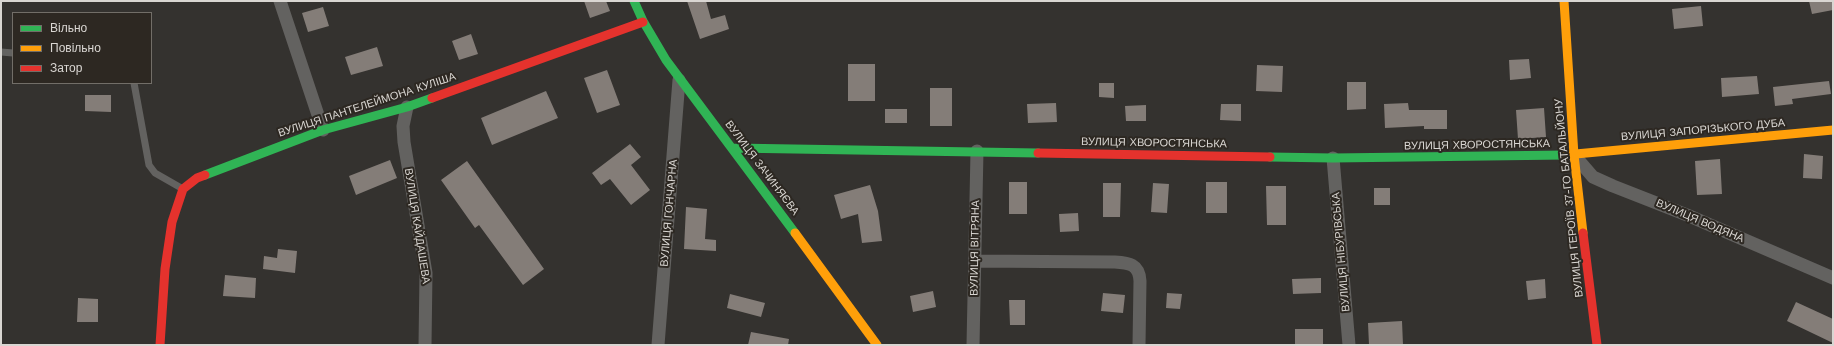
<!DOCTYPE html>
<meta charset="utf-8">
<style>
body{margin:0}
#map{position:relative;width:1834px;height:346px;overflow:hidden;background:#34322f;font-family:"Work Sans",sans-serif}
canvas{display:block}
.frame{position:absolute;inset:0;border:2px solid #d9d6d2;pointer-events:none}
.legend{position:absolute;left:12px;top:12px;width:140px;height:72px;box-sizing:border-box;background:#2d2822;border:1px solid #726e68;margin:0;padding:5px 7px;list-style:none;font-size:12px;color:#d9d6d2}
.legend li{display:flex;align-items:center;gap:8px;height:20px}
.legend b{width:20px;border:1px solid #726e68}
</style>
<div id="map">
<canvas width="1834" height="346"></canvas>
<div class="frame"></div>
<ul class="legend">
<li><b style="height:5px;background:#30b455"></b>Вільно</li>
<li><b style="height:5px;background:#ff9f0a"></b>Повільно</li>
<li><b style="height:5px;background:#e5322d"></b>Затор</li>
</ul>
</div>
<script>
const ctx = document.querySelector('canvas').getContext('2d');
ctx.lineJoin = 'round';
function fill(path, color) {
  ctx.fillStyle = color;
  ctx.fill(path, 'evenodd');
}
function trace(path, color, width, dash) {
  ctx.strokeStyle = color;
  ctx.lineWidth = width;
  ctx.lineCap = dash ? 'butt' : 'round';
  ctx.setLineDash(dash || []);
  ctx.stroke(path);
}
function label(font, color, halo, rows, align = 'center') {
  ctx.font = font + ' "Work Sans",sans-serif';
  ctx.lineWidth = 4;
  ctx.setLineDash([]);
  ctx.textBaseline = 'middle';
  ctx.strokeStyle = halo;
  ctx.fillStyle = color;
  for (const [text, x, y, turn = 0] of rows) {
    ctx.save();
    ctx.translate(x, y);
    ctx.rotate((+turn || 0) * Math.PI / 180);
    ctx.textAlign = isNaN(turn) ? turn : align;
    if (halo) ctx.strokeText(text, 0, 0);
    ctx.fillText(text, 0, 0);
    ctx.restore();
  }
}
const building = new Path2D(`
 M584 1H606L610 11 590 18Z
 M687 1H706L711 19 725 15 729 29 700 39Z
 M1809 1H1833V10L1812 14Z
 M1701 6 1703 26 1674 29 1672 9Z
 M323 7 329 26 308 32 302 13Z
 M471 34 478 54 459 60 452 41Z
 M377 47 383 66 351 75 345 57Z
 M1529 59 1531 78 1510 80 1509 60Z
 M848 64H875V101H848Z
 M1257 65 1283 66 1282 92 1256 91Z
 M607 70 620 105 597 113 584 78Z
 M1757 76 1759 94 1722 97 1721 78Z
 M1829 81 1831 94 1792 99 1793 104 1775 106 1773 87Z
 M1347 82H1366V109L1347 110Z
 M1099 83H1114V98L1099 97Z
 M930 88H952V126H930Z
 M546 91 558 118 492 145 481 118Z
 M85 95H111V112L85 111Z
 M1056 103 1057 122 1028 123 1027 104Z
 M1408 103 1409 110H1447V129H1424V126L1385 128 1384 104Z
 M1221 104H1241V121L1220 120Z
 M1146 105V121H1126L1125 106Z
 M1544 108 1546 137 1518 139 1516 110Z
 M885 109H907V123H885Z
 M630 144 641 157 631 165 650 190 631 205 610 179 601 185 592 173Z
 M1804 154 1823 156 1822 179 1803 178Z
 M1720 159 1722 194 1697 195 1695 161Z
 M390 160 397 178 356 195 349 176Z
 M467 161 544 269 523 285 479 225 475 228 441 180Z
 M1009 182H1027V214H1009Z
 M1206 182H1227V213H1206Z
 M1103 183H1121L1120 217H1103Z
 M1153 183 1169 184 1167 213 1151 212Z
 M870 185 878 211 882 241 862 243 858 214 841 219 834 195Z
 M1266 186H1286V225H1267Z
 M1374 188H1390V205H1374Z
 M686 207 707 209 705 239 716 240V251L684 249Z
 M1078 213 1079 231 1060 232 1059 214Z
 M278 249 297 251 295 273 263 269 264 256 277 258Z
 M225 275 256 278 255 298 223 296Z
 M1321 278V293L1293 294 1292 279Z
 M1545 279 1546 298 1528 300 1526 281Z
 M933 291 936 307 913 312 910 296Z
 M1103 293 1125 295 1123 313 1101 311Z
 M1167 293 1182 294 1180 309 1166 308Z
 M730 294 765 303 761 317 727 308Z
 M78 298 98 299V322H77Z
 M1009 300H1025V325H1010Z
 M1796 302 1833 319V343L1787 321Z
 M1402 321 1403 345H1369L1368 323Z
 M1295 329H1323V345H1295Z
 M751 332 789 339 788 345H748Z`);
const lane = new Path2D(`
 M1 52 13 53
 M134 83 149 165 155 173 183 189`);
const street = new Path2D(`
 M280 1 323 130
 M407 107 403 126 404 142 426 273 425 345
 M1574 155 1593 177 1613 186 1687 215 1833 278
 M1333 158 1349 345
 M975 261 1113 262C1128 263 1139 263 1140 281L1139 345
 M658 345 679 80
 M973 345 977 151`);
const fast = new Path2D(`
 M634 1 643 21 666 60 795 233
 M733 148 1038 153
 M1270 157 1333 158 1565 155
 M205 175 323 130 407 107 432 98`);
const slow = new Path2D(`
 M1564 1 1574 155 1583 233
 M1565 155 1833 130
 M795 233 877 345`);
const jam = new Path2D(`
 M432 98 643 22
 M1038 153 1270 157
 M1583 233 1597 345
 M160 345 165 269 172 222 183 189 197 178 205 175`);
const streetNames = [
 ["ВУЛИЦЯ ПАНТЕЛЕЙМОНА КУЛІША",367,105,-18],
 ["ВУЛИЦЯ ЗАПОРІЗЬКОГО ДУБА",1703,130,-5],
 ["ВУЛИЦЯ ХВОРОСТЯНСЬКА",1154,143,1],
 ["ВУЛИЦЯ ХВОРОСТЯНСЬКА",1477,145,-1],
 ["ВУЛИЦЯ ЗАЧИНЯЄВА",762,168,53],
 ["ВУЛИЦЯ ГЕРОЇВ 37-ГО БАТАЛЬЙОНУ",1569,198,-96],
 ["ВУЛИЦЯ ГОНЧАРНА",669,213,-85],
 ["ВУЛИЦЯ ВОДЯНА",1700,221,23],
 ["ВУЛИЦЯ КАЙДАШЕВА",417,226,81],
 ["ВУЛИЦЯ ВІТРЯНА",975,248,-89],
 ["ВУЛИЦЯ НІБУРІВСЬКА",1341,252,-95]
];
fill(building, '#847d78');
trace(lane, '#636260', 7);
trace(street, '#636260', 13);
trace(fast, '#30b455', 9);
trace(slow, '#ff9f0a', 9);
trace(jam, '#e5322d', 9);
label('11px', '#d9d6d2', '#2d2822', streetNames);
</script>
